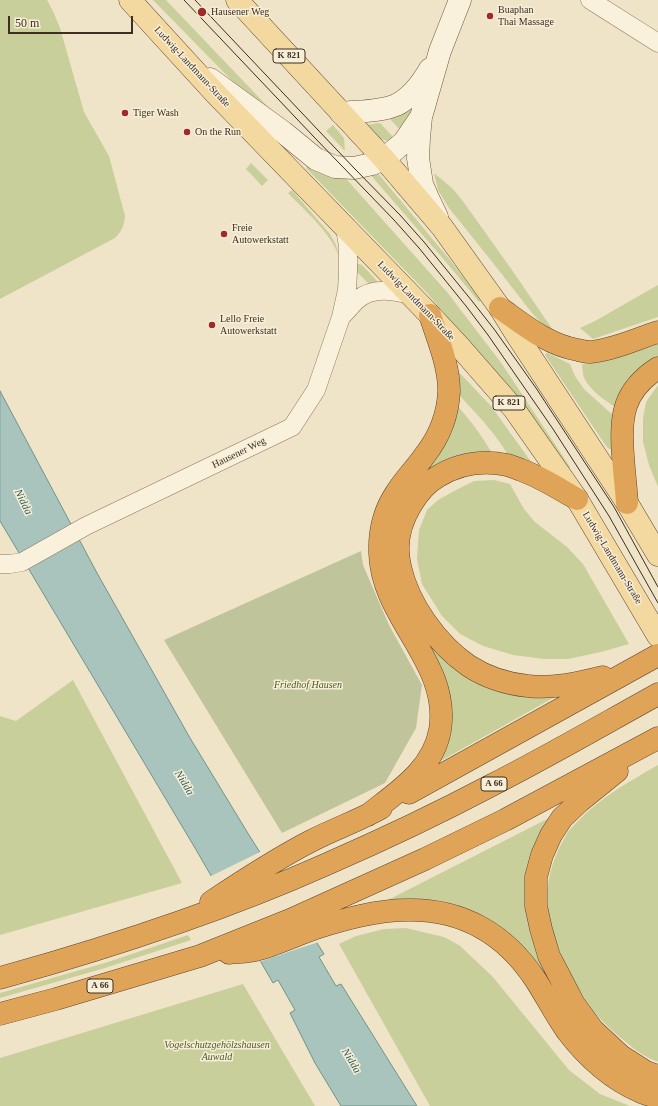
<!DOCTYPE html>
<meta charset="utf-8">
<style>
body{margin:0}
#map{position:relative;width:658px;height:1106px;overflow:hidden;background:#f0e4c8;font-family:"Times New Roman",serif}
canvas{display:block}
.scale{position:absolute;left:8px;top:16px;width:125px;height:18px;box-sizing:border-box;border:2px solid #3d2e20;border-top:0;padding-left:5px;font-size:12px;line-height:14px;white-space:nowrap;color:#3d2e20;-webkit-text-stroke:3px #f7eed8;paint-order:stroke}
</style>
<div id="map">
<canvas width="658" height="1106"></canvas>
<div class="scale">50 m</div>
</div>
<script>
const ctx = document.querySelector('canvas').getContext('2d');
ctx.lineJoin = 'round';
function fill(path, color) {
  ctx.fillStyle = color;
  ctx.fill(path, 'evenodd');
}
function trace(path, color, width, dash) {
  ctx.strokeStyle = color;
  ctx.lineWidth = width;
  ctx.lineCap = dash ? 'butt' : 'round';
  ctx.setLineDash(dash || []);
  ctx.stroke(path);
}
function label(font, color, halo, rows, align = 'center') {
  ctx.font = font + ' "Times New Roman",serif';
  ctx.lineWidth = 3;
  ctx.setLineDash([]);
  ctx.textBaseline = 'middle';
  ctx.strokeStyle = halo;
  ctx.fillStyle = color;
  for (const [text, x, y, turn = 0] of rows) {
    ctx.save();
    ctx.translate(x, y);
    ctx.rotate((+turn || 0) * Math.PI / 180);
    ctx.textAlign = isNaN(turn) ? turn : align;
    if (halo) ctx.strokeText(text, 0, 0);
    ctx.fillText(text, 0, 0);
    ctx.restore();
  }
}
const green = new Path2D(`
 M0 0H47L53 11 60 28 84 112 109 156 125 216C124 226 122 231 115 238L0 299Z
 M153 0H166L271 110 246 95Z
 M416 102 403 133 389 118Z
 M380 123 396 140C381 144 375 134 365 125Z
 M333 125 344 138 345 151 326 131Z
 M251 163 268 180 262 186 246 169Z
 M310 164 341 173 447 292 502 364 570 467 568 469 466 339 428 294 306 168Z
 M376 171 450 260 481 300 479 302 446 262 368 172Z
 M434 173 453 189 465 204 512 270 557 336 544 326 532 313 497 268 449 208 438 190Z
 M292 190 330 234 336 245 339 256C329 231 307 213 288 193Z
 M357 264H359L362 265 379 283 370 285 356 271Z
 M658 285V317L593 339 580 328 595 321Z
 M658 344V360L617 408C605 401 588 389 583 375 583 372 582 368 582 365V364L593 363Z
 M546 353H548L570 364 575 376 584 389 614 416 612 449H609L606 446 545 355Z
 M456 369 491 406 532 463 509 457C495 432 475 412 455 391Z
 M658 385V487L649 465 643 442V418L646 402Z
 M455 403C469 419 482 435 493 455 487 455 481 454 475 454 460 455 442 463 430 471 390 499 383 547 400 590 404 602 412 614 419 624 432 645 448 663 469 676 497 694 530 698 562 693L437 763 446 746 448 732 450 714 448 696 443 678 436 662 402 606 393 587 389 570 386 546 389 526 395 507 404 491 440 446 448 429 453 413Z
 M494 480 510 484 524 509 535 522 567 547 583 564 629 644 601 652 568 659H544L513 655 483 646 460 634 442 616 422 584 417 559 419 530 427 510 438 500 456 490 474 481Z
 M73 680 182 883 0 935V716L16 721Z
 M658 765V1062C647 1058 636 1051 627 1043 616 1034 605 1025 596 1014 571 983 543 926 548 886 550 867 558 848 568 832 571 828 575 824 578 821 601 797 630 781 658 765Z
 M555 815 528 906 630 1078 515 944 376 906Z
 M406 928 444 937 459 945 492 976 569 1070 600 1094 630 1106H430L339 944 356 936 384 929Z
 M188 935 191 940 105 968 0 998V993L108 962Z
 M243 984 315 1106H0V1058Z`);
const cemetery = new Path2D(`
 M361 551 363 565 389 625 422 685 416 728 385 783 282 833 164 640Z`);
const water = new Path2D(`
 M0 391 97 573 190 738 249 835 324 954 319 957 336 986 341 984 417 1106H341L315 1063 290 1013 295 1010 278 980 273 983 195 848 0 521Z`);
const pier = new Path2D(`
 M262 851 319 942 297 949 259 962 209 877Z`);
const street = new Path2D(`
 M590 0 658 43
 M342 316C347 311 352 305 357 300 373 286 394 291 412 295
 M0 564H10L22 562 86 526 292 427 316 390 341 317 347 290 348 272V246L345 228`);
const secondary = new Path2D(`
 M210 79 283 132 316 159 335 167 354 168 372 164 384 159 404 142 421 117
 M341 113C358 111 380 112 396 105 411 98 422 83 430 69
 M437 217 428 198 422 184 418 158 419 138 421 117 440 51 460 0`);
const primary = new Path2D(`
 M130 0 215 93 430 315 459 346 514 409 577 499 658 636
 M237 0 384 159 442 227 500 308 516 334 627 503 658 555`);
const highway = new Path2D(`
 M500 308C524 325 548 345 578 350 582 351 586 352 590 352 613 350 636 339 658 332
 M577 499C559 489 541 477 521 470 516 468 511 466 507 465 482 460 458 464 437 477 425 484 418 493 411 505 400 523 395 545 400 566 408 604 437 644 469 666 486 677 508 684 528 686 553 689 579 683 603 677
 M627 503C626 487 624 472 623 456 620 418 622 391 658 368
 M617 771 580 801 562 818 551 835 542 855 536 877V906L541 929 549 956 574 1004 593 1030 621 1056 646 1072 658 1076
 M409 793 658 655
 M368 815C397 792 433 770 440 730 451 663 382 619 380 554 379 532 384 511 396 493 404 480 416 468 425 455 439 437 448 415 449 391 449 365 438 340 430 315
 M211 902C244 880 276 859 311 841 334 829 358 821 381 808
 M229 953C239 952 250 952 259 949 264 948 269 946 274 944 288 939 302 933 316 928 345 919 377 910 408 910 462 909 505 934 535 979 546 996 555 1014 567 1031 586 1056 611 1079 641 1092 646 1094 652 1096 658 1097
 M0 978C111 947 222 911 327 864 382 840 437 814 490 786 547 757 602 725 658 694
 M0 1014 56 999 200 956 290 920 425 859 505 820 658 738`);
const tram = new Path2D(`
 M184 0 314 137 394 220 419 248 466 306 488 335 553 429 609 516 658 603
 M195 0 354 168 400 215 424 242 472 301 494 329 536 388 614 507 658 587`);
const markers = [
 [202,12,5,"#9e2a2b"],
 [490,16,4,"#9e2a2b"],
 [125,113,4,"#9e2a2b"],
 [187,132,4,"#9e2a2b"],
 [224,234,4,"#9e2a2b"],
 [212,325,4,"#9e2a2b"]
];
const shields = [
 [289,56,32],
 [509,403,32],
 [494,784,26],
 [100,986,26]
];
const shieldNames = [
 ["K 821",289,56],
 ["K 821",509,403],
 ["A 66",494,784],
 ["A 66",100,986]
];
const poiNames = [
 ["Buaphan",498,10],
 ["Thai Massage",498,22],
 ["Hausener Weg",211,12],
 ["Tiger Wash",133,113],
 ["On the Run",195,132],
 ["Freie",232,228],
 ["Autowerkstatt",232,240],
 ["Lello Freie",220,319],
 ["Autowerkstatt",220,331]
];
const streetNames = [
 ["Ludwig-Landmann-Straße",192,67,47],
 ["Ludwig-Landmann-Straße",416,301,46],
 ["Hausener Weg",239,453,-26],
 ["Ludwig-Landmann-Straße",612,558,59]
];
const parkNames = [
 ["Friedhof Hausen",308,685],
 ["Vogelschutzgehölzshausen",217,1045],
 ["Auwald",217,1057]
];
const waterNames = [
 ["Nidda",23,502,64],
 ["Nidda",184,783,59],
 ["Nidda",351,1061,59]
];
fill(green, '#c9cf9b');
fill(cemetery, '#bfc49a');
fill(water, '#a9c4bc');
trace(water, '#6f938a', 1);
fill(pier, '#f0e4c8');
trace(street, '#8d765c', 19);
trace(secondary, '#6f573f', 23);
trace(primary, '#5b4430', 23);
trace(highway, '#5b4430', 23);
trace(street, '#faf1dc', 18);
trace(secondary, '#faf1dc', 22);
trace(primary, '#f3d9a0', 22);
trace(highway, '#e0a458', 22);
trace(tram, '#3d2e20', 1);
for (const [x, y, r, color] of markers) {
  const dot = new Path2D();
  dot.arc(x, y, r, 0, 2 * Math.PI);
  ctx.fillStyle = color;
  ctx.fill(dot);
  trace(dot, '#f7eed8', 1.5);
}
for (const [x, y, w] of shields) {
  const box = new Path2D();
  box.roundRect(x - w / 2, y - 7, w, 14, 3);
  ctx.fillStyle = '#f7eed8';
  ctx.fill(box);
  trace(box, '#3d2e20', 1);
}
label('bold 9px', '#3d2e20', null, shieldNames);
label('10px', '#3d2e20', '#f7eed8', poiNames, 'left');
label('10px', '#3d2e20', '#f7eed8', streetNames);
label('italic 10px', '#4d5a26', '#f7eed8', parkNames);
label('italic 11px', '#2f5d5a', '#f7eed8', waterNames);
</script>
